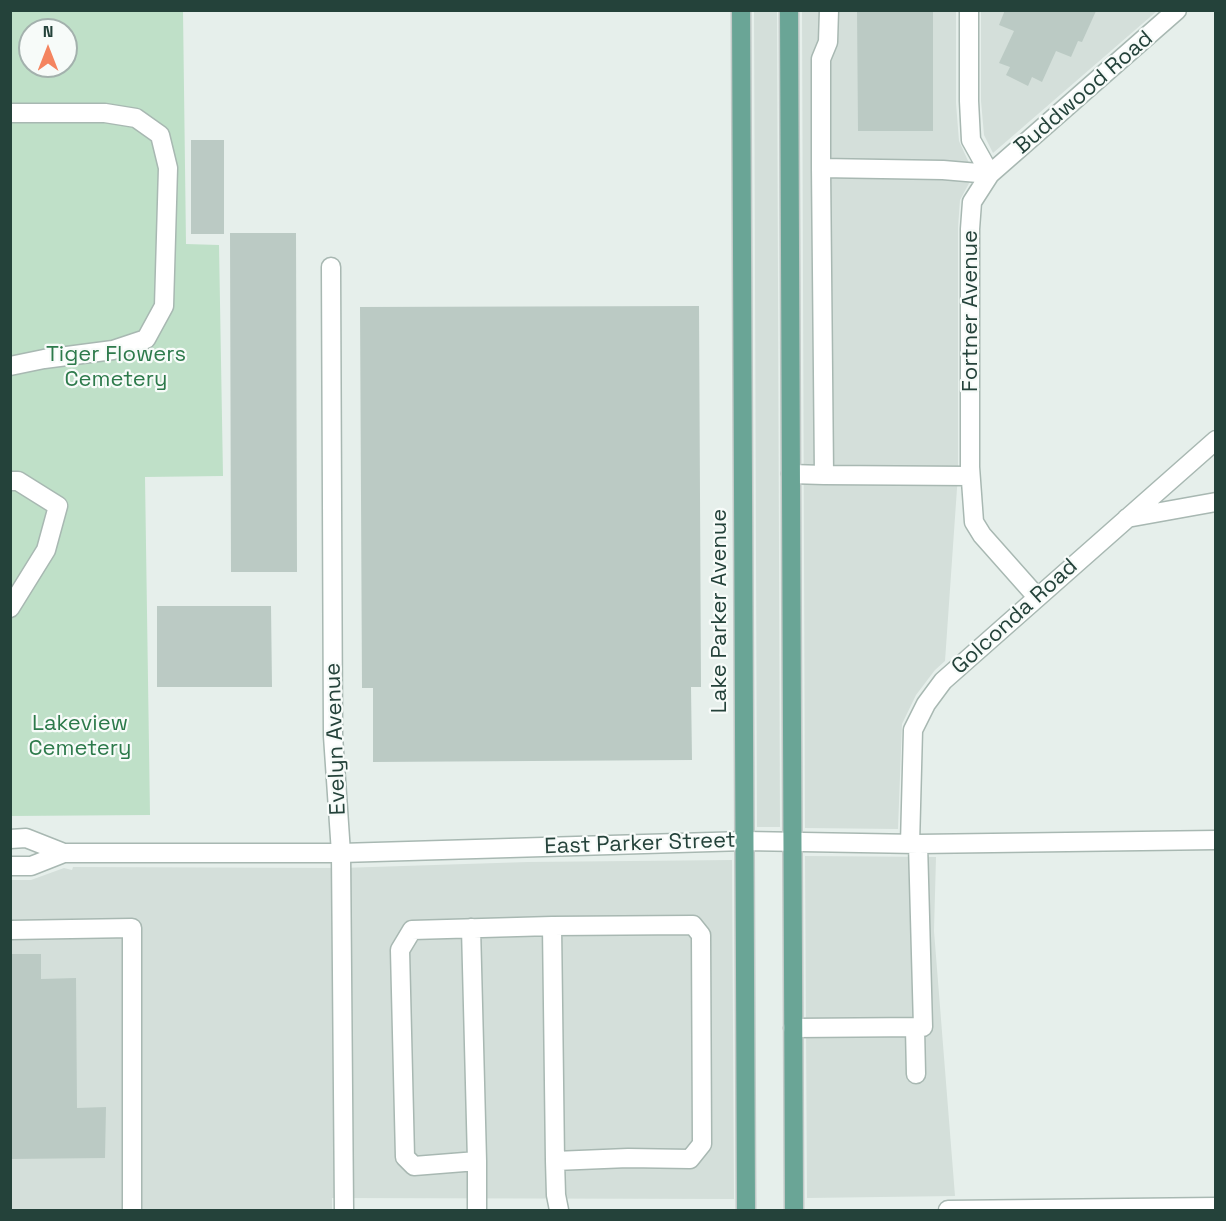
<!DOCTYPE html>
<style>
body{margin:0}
#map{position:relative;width:1226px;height:1221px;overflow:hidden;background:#e6efeb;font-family:"Space Grotesk",sans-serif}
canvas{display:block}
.frame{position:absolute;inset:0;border:12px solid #24423a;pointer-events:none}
.north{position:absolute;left:18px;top:18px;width:60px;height:60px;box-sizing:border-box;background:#f7fbf9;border:2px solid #a3b1ad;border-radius:50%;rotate:0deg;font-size:16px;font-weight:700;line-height:24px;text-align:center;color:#24423a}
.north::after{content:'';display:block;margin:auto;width:21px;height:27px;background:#f4845f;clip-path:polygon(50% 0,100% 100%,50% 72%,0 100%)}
</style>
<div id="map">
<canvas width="1226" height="1221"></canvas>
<div class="frame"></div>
<div class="north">N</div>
</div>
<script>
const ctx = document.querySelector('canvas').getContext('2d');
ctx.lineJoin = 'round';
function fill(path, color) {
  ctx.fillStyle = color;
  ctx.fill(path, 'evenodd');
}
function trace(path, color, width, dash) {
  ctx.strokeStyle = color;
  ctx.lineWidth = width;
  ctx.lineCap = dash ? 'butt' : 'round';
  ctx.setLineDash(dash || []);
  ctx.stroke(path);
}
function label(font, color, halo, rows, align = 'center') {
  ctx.font = font + ' "Space Grotesk",sans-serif';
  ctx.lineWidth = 4.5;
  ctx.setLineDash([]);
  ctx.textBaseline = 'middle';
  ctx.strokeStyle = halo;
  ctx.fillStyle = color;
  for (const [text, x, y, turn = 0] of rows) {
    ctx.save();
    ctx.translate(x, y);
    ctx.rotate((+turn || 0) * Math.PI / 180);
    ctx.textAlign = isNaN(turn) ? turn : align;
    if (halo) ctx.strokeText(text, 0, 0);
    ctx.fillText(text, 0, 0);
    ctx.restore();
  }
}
const built = new Path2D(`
 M754 11H777L780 827H757Z
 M802 11H956V103L959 141 974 174 960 200 958 228V474L945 661 935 670 916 695 902 724 898 829 805 828Z
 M981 11H1157L993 153 984 135 981 101Z
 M805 856 936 857 934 931 955 1196 807 1198Z
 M732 860 734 1199 332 1198V1210H11L10 880H31L64 868 72 870 73 867 341 868 528 862Z`);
const green = new Path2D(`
 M10 11H183L186 244 219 245 223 476 145 477 150 815 11 816ZM30 30H66V66H30Z`);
const building = new Path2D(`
 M857 10H933V131H858Z
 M1005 10H1095L1096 11 1082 42 1078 41 1071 57 1056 51 1042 82 1032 77 1028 86 1006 75 1010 67 999 63 1014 31 999 25Z
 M191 140H224V234H191Z
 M230 233H296L297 572H231Z
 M699 306 701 687H691L692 760 373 762V688H362L360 307Z
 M157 606H271L272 687H157Z
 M10 954H41V979L76 978 77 1108 106 1107 105 1158 10 1159Z`);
const minor = new Path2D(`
 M829 10 828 42 821 59V168L943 170 990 174
 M969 10V101L971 140 990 174
 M10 113H105L136 118 160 135 168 168 164 306 146 339 113 350 44 359 10 366
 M821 168 824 475 970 476
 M331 267 333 736 341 853 344 1210
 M791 474 824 475
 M10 481H18L58 506 46 550 10 608
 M1127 518 1216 502
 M1037 597 982 535 974 522 970 467V229L972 202 990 174 1177 10
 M10 839 26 838 64 853H341L745 841 918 844 1216 840
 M910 844 913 730 926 704 943 681 1216 440
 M10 866H31L64 853
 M552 926 555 1161
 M471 928 477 1161
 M10 930 132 928V1210
 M793 1028 923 1027 918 844
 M915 1028 916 1074
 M477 1210V1161L414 1166 405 1157 400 950 412 930 552 926 693 925 701 935 702 1144 690 1159 628 1158 555 1161 556 1195 559 1210
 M948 1210 1216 1207`);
const major = new Path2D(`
 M741 10 746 1210
 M789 10 794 1210`);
const streetNames = [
 ["Buddwood Road",1084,93,-41],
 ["Fortner Avenue",971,311,-90],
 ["Lake Parker Avenue",720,611,-90],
 ["Golconda Road",1015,617,-42],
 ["Evelyn Avenue",336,739,-92],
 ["East Parker Street",640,844,-2]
];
const parkNames = [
 ["Tiger Flowers",116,355],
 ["Cemetery",116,380],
 ["Lakeview",80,724],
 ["Cemetery",80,749]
];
fill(built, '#d4dfda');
fill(green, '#bfe0c8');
fill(building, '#bbcac4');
trace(minor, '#a8b8b2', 21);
trace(major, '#c2cac8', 21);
trace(minor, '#fff', 18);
trace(major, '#6aa596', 18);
label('22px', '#24423a', '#f7fbf9', streetNames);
label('22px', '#2d7a4b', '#f7fbf9', parkNames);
</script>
